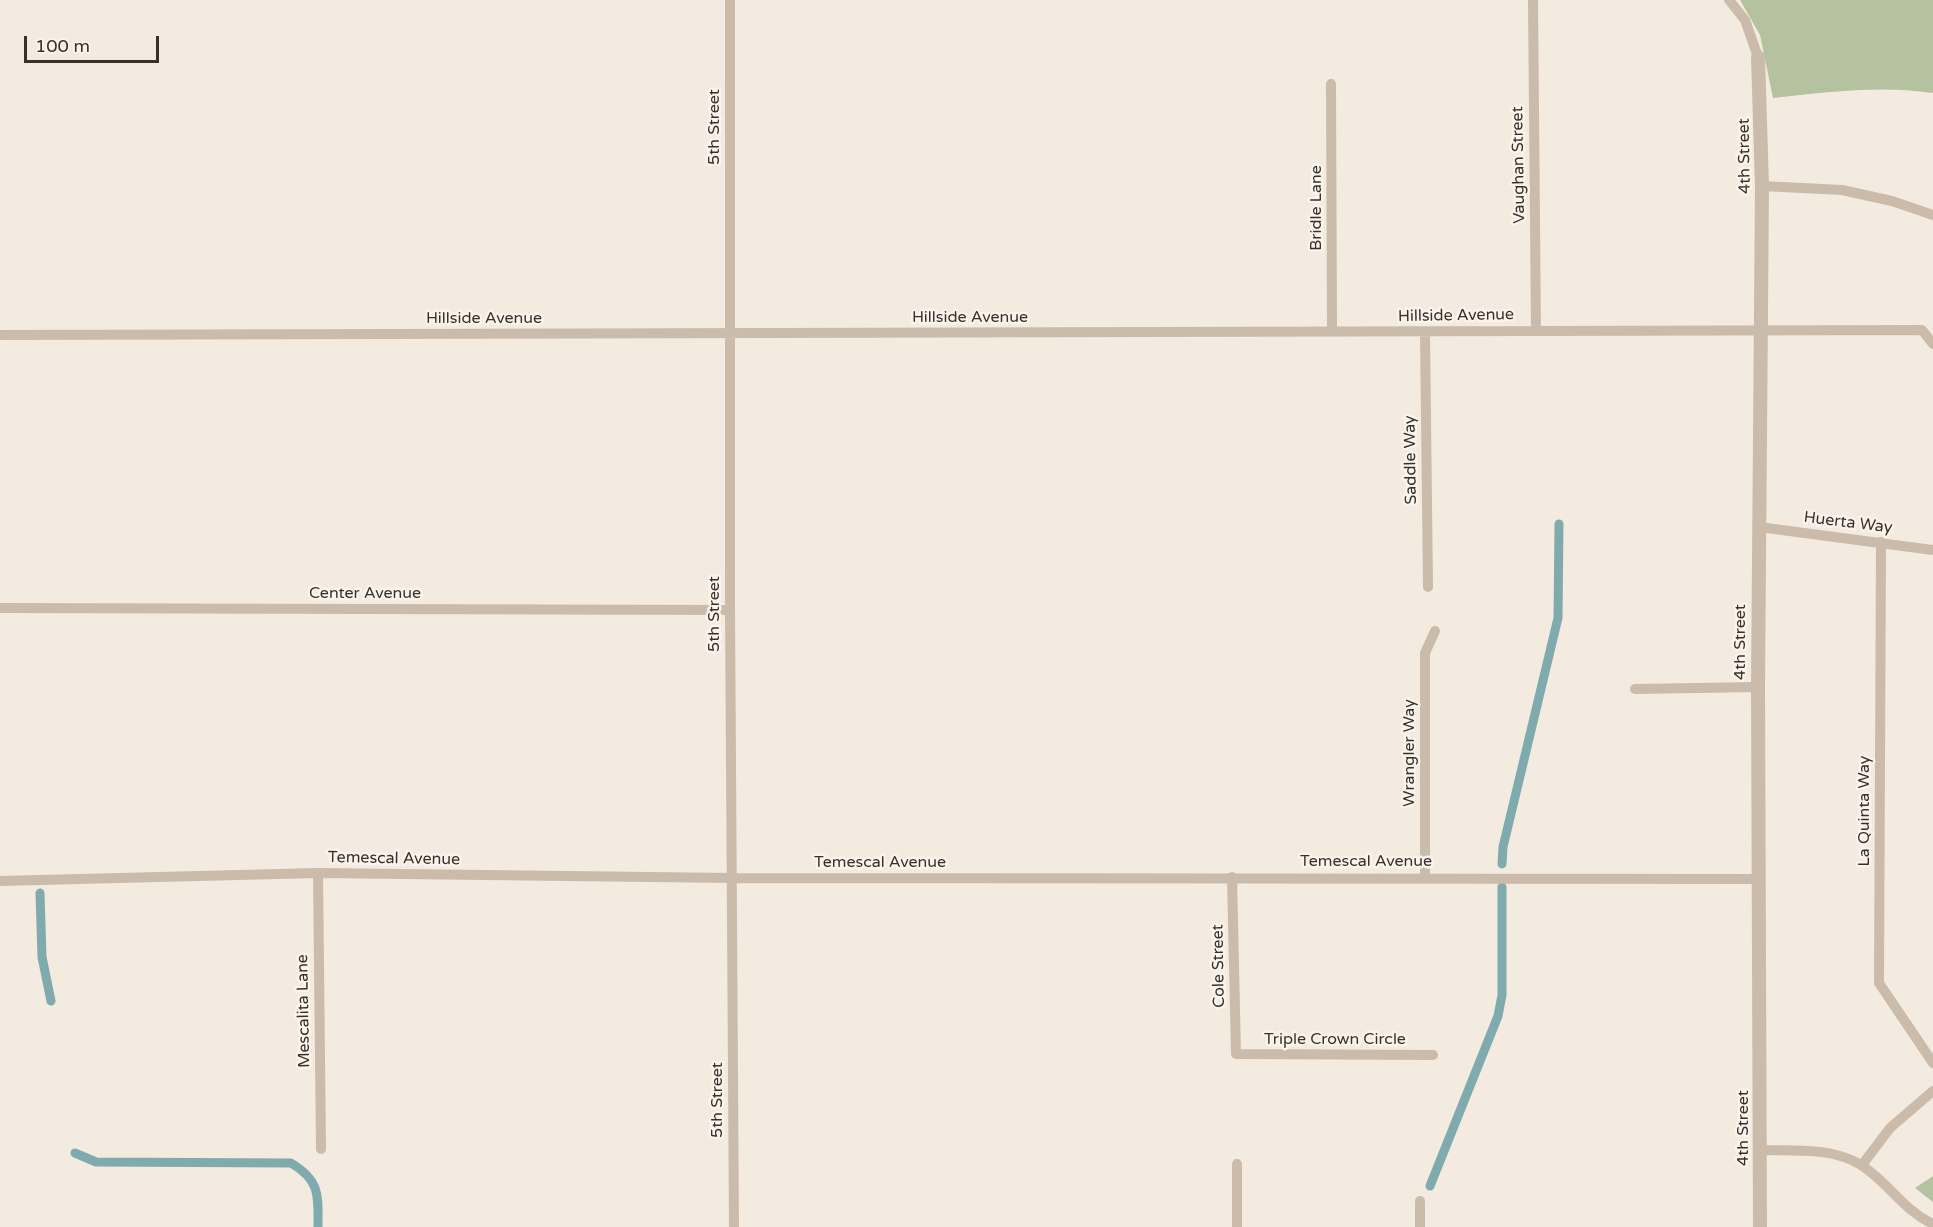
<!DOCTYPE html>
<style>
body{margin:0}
#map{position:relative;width:1933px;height:1227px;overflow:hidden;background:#f3ebe0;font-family:"Varela Round",sans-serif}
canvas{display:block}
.scale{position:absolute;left:24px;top:36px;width:135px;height:27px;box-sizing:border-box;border:3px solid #39302a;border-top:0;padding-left:8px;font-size:18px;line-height:21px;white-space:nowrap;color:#39302a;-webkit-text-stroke:4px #faf4ec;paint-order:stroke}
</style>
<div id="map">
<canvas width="1933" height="1227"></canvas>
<div class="scale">100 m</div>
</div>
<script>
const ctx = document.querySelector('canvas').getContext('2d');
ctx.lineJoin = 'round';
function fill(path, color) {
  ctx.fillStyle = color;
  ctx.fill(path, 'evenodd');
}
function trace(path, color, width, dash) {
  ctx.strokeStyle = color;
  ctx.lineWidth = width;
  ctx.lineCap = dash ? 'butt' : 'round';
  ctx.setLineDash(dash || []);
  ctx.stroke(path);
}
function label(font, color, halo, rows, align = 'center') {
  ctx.font = font + ' "Varela Round",sans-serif';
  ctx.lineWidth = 5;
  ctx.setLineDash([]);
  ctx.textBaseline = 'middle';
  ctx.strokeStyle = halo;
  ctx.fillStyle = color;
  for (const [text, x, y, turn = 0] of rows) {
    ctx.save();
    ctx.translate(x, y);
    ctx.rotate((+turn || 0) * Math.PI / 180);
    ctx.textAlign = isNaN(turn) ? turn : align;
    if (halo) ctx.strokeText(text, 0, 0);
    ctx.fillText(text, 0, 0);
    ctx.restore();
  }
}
const green = new Path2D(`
 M1740 0H1933V93C1879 85 1827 92 1773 98L1760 35Z
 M1933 1176V1202L1915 1188Z`);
const canal = new Path2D(`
 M1502 864 1503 847 1558 618 1559 524
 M40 893 42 957 51 1001
 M75 1153 96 1162 291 1163C321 1181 318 1196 318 1227
 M1430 1186 1498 1016 1502 995V887`);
const minor = new Path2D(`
 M730 0V610L734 1227
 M1533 0 1536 330
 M1729 0 1745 20 1758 57
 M1331 84 1332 331
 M1762 186 1842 190 1892 201 1933 215
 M1425 333 1428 587
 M0 335 1922 330 1933 344
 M1759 527 1933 550
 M1881 542 1879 983 1933 1063
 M0 608 730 610
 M1635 689 1758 687
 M318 873 321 1149
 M1232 877 1236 1054 1433 1055
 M1425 877V653L1435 631
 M0 881 318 873 733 878 1760 879
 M1761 1150C1794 1151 1832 1147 1861 1165 1888 1182 1904 1211 1933 1224
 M1237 1164V1227
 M1862 1165 1890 1128 1933 1091
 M1420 1201V1227`);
const tertiary = new Path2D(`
 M1758 57 1762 186 1758 687 1760 1227`);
const streetNames = [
 ["5th Street",715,127,-90],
 ["4th Street",1745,156,-91],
 ["Vaughan Street",1519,165,-91],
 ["Bridle Lane",1317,208,-90],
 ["Hillside Avenue",1456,316,-1],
 ["Hillside Avenue",970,318],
 ["Hillside Avenue",484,319],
 ["Saddle Way",1411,460,-91],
 ["Huerta Way",1848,523,7],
 ["Center Avenue",365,594],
 ["5th Street",715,614,-90],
 ["4th Street",1741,642,-90],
 ["Wrangler Way",1410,753,-90],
 ["La Quinta Way",1865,811,-90],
 ["Temescal Avenue",394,859,1],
 ["Temescal Avenue",1366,862],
 ["Temescal Avenue",880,863],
 ["Cole Street",1219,966,-91],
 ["Mescalita Lane",304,1011,-91],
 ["Triple Crown Circle",1335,1040],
 ["5th Street",718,1100,-90],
 ["4th Street",1744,1128,-90]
];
fill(green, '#b5c2a0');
trace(canal, '#7fabaf', 9);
trace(minor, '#cbbbab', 10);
trace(tertiary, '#cbbbab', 14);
label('16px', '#39302a', '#faf4ec', streetNames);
</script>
